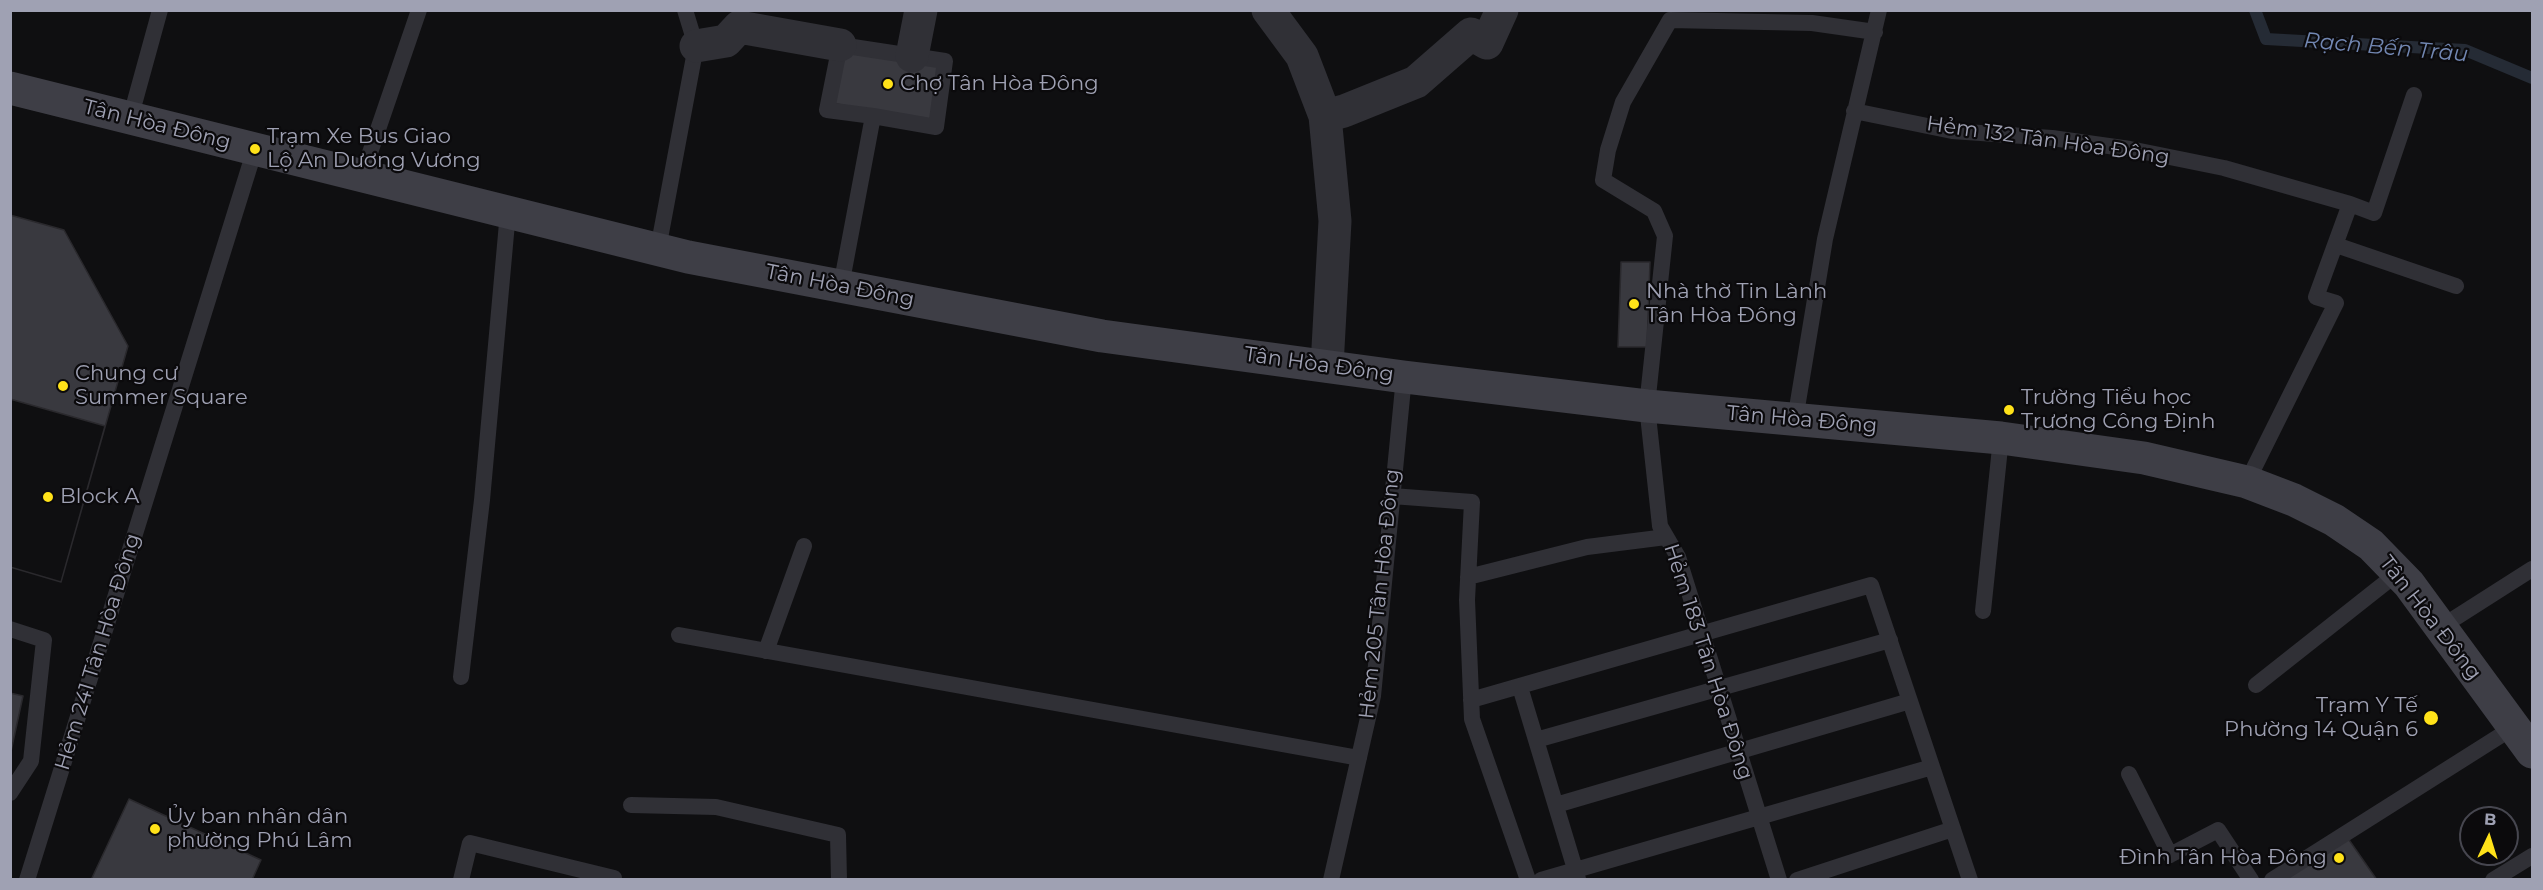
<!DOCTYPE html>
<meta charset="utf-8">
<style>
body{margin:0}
#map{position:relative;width:2543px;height:890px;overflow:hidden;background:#0f0f11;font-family:Montserrat,sans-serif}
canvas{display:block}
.frame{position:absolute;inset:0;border:12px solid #9fa1b3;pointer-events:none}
.north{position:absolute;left:2459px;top:806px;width:60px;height:60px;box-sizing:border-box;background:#0b0a0c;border:2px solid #46464f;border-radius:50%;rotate:4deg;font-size:16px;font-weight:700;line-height:24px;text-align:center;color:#9fa1b3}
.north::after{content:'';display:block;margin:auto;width:21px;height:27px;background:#ffe219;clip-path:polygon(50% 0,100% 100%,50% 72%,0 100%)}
</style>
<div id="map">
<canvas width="2543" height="890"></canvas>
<div class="frame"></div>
<div class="north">B</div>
</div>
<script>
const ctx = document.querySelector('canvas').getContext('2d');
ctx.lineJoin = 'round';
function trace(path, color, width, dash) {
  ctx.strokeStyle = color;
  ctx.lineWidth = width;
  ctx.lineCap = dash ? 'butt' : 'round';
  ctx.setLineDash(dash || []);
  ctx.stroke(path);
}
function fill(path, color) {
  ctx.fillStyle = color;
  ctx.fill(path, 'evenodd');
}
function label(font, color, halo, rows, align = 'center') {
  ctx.font = font + ' Montserrat,sans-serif';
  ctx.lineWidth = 4.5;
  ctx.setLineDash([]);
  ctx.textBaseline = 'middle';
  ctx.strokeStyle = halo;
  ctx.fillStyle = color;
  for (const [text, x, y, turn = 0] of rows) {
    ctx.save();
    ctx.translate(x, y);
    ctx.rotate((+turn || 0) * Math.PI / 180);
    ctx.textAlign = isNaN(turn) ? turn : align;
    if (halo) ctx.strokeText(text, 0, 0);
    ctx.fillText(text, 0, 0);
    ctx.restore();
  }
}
const stream = new Path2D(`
 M2255 10 2266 39 2465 50 2532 78`);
const building = new Path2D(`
 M847 46 941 65 930 125 833 103Z
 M10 215 64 230 128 346 61 582 10 567Z
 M1621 262H1650L1647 347H1618Z
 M10 399 105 426 61 582 10 567Z
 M10 693 23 696 10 756Z
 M129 799 261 860 252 880H91Z
 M2347 837 2377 880H2285Z`);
const lane = new Path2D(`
 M1854 111 1952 131 2052 138 2130 149 2224 168 2350 204 2316 297 2336 303 2247 482
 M130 119 160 10
 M362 176 419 10
 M2350 204 2374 213 2414 95
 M2336 245 2456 286
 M658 249 696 46 685 10
 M841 286 873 116 936 127 945 61 840 45 827 110 873 116
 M1795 420 1825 239 1879 10
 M1392 496 1472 502 1467 600 1472 719 1528 880
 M1468 577 1587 547 1666 537
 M1983 611 2001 438
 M2441 627 2532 569
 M10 629 44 640 31 761 10 793
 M679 635 1359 758
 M766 651 804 546
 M461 677 482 500 508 212
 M2256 685 2399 572
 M1520 687 1578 879
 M1471 700 1871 585 1970 880
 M1536 740 1890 640
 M2129 774 2170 855 2218 830 2251 880
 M631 805 716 807 838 835 839 880
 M1556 805 1910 701
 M27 880 255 149
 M461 880 470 843 614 878
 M1331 880 1373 696 1404 377
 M1541 880 1932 767
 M1779 880 1678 557 1660 526 1647 406 1665 236 1654 211 1603 180 1608 150 1623 102 1670 20 1812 23 1875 32
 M1797 880 1953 829
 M2272 880 2514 727
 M2493 880 2532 856`);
const street = new Path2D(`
 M1268 10 1302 56 1325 116 1335 221 1327 366
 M696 46 726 41 739 27 840 45
 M912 56 921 10
 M1325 116 1344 111 1416 82 1471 34 1487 43 1502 10`);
const secondary = new Path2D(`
 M10 88 688 257 1102 336 1404 377 1647 406 2001 438 2144 458 2247 482 2294 500 2334 520 2371 545 2409 584 2532 752`);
const markers = [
 [888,84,6,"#ffe219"],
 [255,149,6,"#ffe219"],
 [1634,304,6,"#ffe219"],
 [63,386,6,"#ffe219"],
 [2009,410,6,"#ffe219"],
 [48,497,6,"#ffe219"],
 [2431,718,8,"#ffe219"],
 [155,829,6,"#ffe219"],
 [2339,858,6,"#ffe219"]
];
const poiNames = [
 ["Chợ Tân Hòa Đông",900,84],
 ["Trạm Xe Bus Giao",267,137],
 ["Lộ An Dương Vương",267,161],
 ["Nhà thờ Tin Lành",1646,292],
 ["Tân Hòa Đông",1646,316],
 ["Chung cư",75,374],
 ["Summer Square",75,398],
 ["Trường Tiểu học",2021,398],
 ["Trương Công Định",2021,422],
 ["Block A",60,497],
 ["Trạm Y Tế",2418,706,"right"],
 ["Phường 14 Quận 6",2418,730,"right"],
 ["Ủy ban nhân dân",167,817],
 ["phường Phú Lâm",167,841],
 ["Đình Tân Hòa Đông",2327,858,"right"]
];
const streetNames = [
 ["Tân Hòa Đông",157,125,14],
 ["Hẻm 132 Tân Hòa Đông",2048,141,8],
 ["Tân Hòa Đông",840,286,11],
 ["Tân Hòa Đông",1319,365,8],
 ["Tân Hòa Đông",1802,420,5],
 ["Hẻm 205 Tân Hòa Đông",1380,594,-84],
 ["Tân Hòa Đông",2430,618,52],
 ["Hẻm 241 Tân Hòa Đông",98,652,-73],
 ["Hẻm 183 Tân Hòa Đông",1708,662,72]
];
const waterNames = [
 ["Rạch Bến Trâu",2386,48,5]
];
trace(stream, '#252b35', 12);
fill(building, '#39393f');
trace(building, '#2a292d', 1.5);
trace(lane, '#303036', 16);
trace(street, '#303036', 33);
trace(secondary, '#3e3e46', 33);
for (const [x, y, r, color] of markers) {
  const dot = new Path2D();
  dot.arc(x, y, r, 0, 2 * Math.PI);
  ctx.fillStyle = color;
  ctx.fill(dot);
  trace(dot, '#0b0a0c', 2);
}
label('21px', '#9fa1b3', '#0b0a0c', poiNames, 'left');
label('21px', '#9fa1b3', '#0b0a0c', streetNames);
label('italic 22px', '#7287b2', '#0b0a0c', waterNames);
</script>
